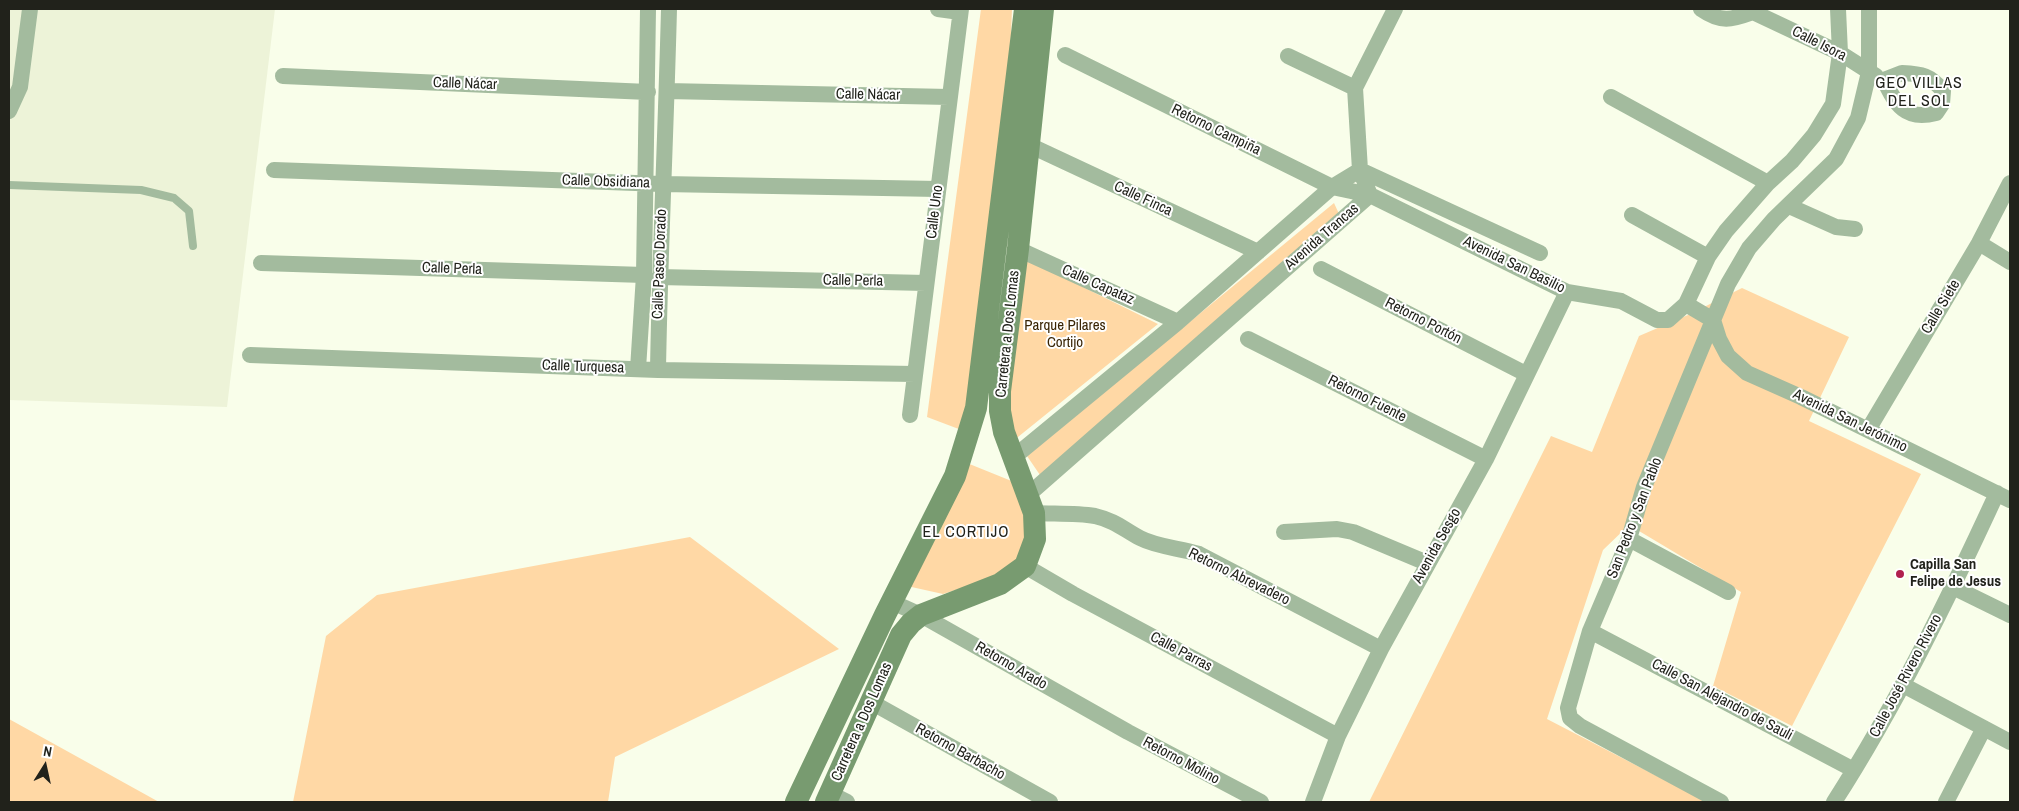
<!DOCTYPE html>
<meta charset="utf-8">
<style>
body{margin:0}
#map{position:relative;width:2019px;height:811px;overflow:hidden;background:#f9feea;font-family:"Archivo Narrow",sans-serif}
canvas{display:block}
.frame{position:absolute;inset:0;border:10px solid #21221b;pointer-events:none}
.north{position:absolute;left:20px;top:741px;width:50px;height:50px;-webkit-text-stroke:4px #fff;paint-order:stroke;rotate:10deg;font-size:14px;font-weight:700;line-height:20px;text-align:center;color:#21221b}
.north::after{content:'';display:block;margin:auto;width:18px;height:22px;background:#21221b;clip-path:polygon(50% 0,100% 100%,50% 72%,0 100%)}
</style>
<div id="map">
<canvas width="2019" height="811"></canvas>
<div class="frame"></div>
<div class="north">N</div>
</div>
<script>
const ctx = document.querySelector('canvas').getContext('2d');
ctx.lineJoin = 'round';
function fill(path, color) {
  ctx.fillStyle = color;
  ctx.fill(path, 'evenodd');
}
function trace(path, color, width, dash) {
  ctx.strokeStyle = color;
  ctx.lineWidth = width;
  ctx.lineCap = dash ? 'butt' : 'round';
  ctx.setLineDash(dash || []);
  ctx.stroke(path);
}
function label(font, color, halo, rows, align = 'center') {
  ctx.font = font + ' "Archivo Narrow",sans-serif';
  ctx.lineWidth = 4;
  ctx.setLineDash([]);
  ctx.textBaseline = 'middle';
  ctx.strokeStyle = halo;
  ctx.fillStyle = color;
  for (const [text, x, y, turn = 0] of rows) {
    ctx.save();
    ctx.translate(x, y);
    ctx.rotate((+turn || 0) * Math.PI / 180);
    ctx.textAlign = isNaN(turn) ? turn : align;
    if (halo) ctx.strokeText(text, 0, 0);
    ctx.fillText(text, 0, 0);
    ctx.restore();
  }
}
const built = new Path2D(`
 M9 9H275L227 407 9 400Z`);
const green = new Path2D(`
 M981 9H1012L1010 60 964 431 927 417Z
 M1334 203 1340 216 1040 475 1027 456Z
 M1024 258 1158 324 1013 441 1005 399Z
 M1742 288 1849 337 1809 421 1921 474 1792 726 1713 686 1741 592 1629 525 1603 550 1547 719 1707 802H1369L1551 436 1592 452 1639 336 1688 315Z
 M967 463 1014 482 1034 520 1024 559 993 578 943 594 907 586Z
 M690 537 839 649 615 757 608 802H293L326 636 377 595Z
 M9 719 159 802H9Z`);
const lane = new Path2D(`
 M9 185 141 190 174 198 189 211 193 246`);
const street = new Path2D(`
 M938 9 960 12
 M1701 9C1721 23 1731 20 1753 12
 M1751 9 1753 12 1840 53 1876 76
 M1065 55 1332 187 1370 195 1567 292 1621 301 1657 320H1668L1686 304 1708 257 1726 231 1768 183 1792 161 1814 135 1833 104 1840 53 1838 9
 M1288 56 1355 88
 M1902 73C1922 74 1930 75 1943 91L1942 104 1936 113C1905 121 1896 105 1884 80Z
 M283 76 648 92
 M667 91 949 97
 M1611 97 1768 183
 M9 111 20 87 30 9
 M1029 145 1258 252
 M274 170 663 184 938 189
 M1360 170 1540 253
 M1789 206 1836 227 1855 229
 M1632 215 1708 257
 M1979 243 2010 262
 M1018 249 1178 322
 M261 263 644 275
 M1321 269 1526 374
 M659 277 926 283
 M1686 304 1713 320
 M1713 320 1719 339 1728 356 1747 373 1801 397 2010 500
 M1248 339 1486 459
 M250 355 658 370 915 374
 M638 369 644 275 648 9
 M658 370C660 250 666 129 669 9
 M910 415 961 9
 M1868 430 1979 243 2010 183
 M1014 457 1178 322 1332 187 1360 170
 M1028 495 1370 195 1360 170 1355 88 1395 9
 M1034 513C1054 514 1076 513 1095 516 1116 521 1123 529 1140 538 1157 547 1180 548 1199 554L1381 649
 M1284 532 1337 529 1353 532 1427 563
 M1629 539 1728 592
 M1025 566 1073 594 1338 736
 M1953 587 2010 615
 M892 602 921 615 1128 732 1261 802
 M1590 631 1854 770
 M1903 685 2010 742
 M871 702 1050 802
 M829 793 847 802
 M1313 802 1338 736 1381 649 1486 459 1567 292
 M1721 802 1580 726 1570 718 1568 708 1590 631 1629 539 1644 487 1728 284 1749 248 1774 219 1836 159 1858 118 1869 72V9
 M1834 802C1897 704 1948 599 1997 493
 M1946 802 1984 728`);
const secondary = new Path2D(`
 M796 802 885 615 955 476 976 408 1025 9
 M826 802 901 635 911 623 921 615 1000 584 1025 566 1035 539 1034 513 1004 432 1000 411V391L1018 249 1043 9`);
const markers = [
 [1900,574,5,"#b1204f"]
];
const streetNames = [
 ["Calle Isora",1819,44,27],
 ["Calle Nácar",465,84,2],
 ["Calle Nácar",868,95,1],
 ["Retorno Campiña",1216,130,26],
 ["Calle Obsidiana",606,182,2],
 ["Calle Finca",1143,199,25],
 ["Calle Uno",935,212,-83],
 ["Avenida Trancas",1322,237,-41],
 ["Calle Paseo Dorado",660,264,-88],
 ["Avenida San Basilio",1514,265,26],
 ["Calle Perla",452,269,2],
 ["Calle Perla",853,281,1],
 ["Calle Capataz",1098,285,24],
 ["Calle Siete",1941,307,-59],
 ["Retorno Portón",1423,321,27],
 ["Carretera a Dos Lomas",1008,334,-84],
 ["Calle Turquesa",583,367,2],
 ["Retorno Fuente",1367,399,27],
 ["Avenida San Jerónimo",1850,421,26],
 ["San Pedro y San Pablo",1635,518,-69],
 ["Avenida Sesgo",1437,546,-61],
 ["Retorno Abrevadero",1239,577,26],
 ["Calle Parras",1181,652,28],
 ["Retorno Arado",1011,666,30],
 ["Calle José Rivero Rivero",1906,676,-62],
 ["Calle San Alejandro de Sauli",1722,700,28],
 ["Carretera a Dos Lomas",862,722,-66],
 ["Retorno Barbacho",960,752,29],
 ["Retorno Molino",1181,761,28]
];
const parkNames = [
 ["Parque Pilares",1065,326],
 ["Cortijo",1065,343]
];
const poiNames = [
 ["Capilla San",1910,565],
 ["Felipe de Jesus",1910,582]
];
const neighbourhoodNames = [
 ["GEO VILLAS",1919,84],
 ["DEL SOL",1919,102],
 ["EL CORTIJO",966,533]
];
fill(built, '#edf3d8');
fill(green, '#ffd8a5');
trace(lane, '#a3bb9e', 8);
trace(street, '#a3bb9e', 16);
trace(secondary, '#789b70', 22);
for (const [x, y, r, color] of markers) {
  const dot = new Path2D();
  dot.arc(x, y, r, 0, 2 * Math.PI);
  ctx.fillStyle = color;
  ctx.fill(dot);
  trace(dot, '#fff', 2);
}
label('15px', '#21221b', '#fff', streetNames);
label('15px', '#392404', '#fff', parkNames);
label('bold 15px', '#21221b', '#fff', poiNames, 'left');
ctx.letterSpacing = '1px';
label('16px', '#21221b', '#fff', neighbourhoodNames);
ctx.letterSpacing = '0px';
</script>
